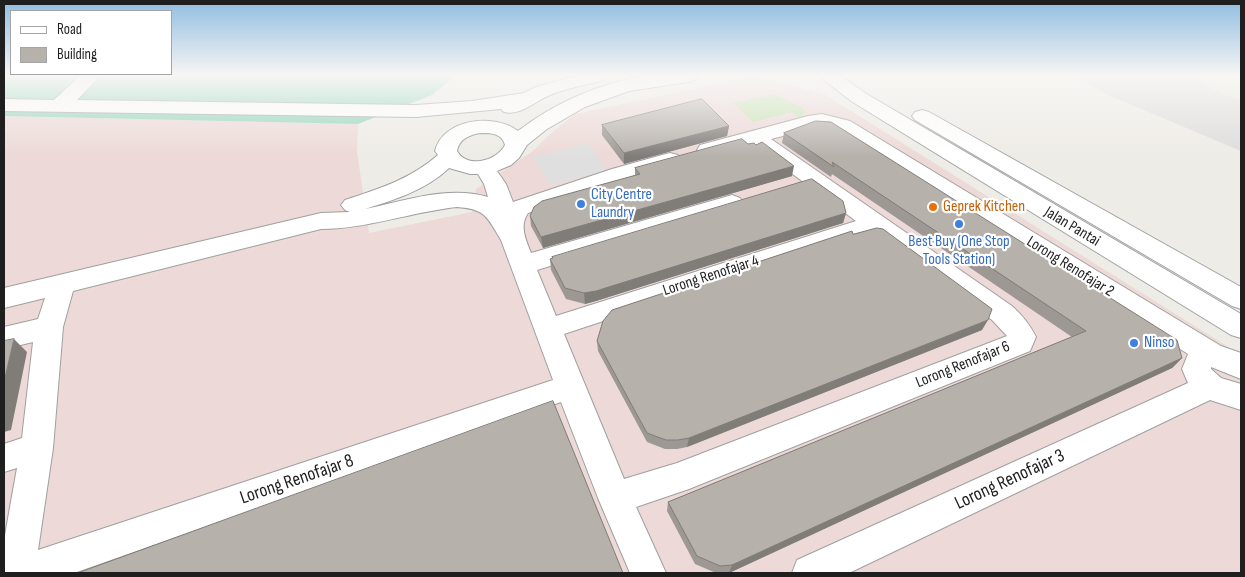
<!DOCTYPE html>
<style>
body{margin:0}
#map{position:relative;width:1245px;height:577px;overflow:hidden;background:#eeece6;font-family:"Sofia Sans Condensed",sans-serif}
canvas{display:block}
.frame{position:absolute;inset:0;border:5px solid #1f1f1f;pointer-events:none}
.legend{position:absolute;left:10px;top:10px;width:162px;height:65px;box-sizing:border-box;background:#fff;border:1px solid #a5a5a5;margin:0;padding:6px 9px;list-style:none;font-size:15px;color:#1f1f1f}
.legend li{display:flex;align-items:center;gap:10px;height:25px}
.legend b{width:25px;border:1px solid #a5a5a5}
</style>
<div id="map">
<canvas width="1245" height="577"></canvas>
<div class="frame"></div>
<ul class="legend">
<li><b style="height:6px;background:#fff"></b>Road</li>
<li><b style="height:14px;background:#b7b1ac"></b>Building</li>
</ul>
</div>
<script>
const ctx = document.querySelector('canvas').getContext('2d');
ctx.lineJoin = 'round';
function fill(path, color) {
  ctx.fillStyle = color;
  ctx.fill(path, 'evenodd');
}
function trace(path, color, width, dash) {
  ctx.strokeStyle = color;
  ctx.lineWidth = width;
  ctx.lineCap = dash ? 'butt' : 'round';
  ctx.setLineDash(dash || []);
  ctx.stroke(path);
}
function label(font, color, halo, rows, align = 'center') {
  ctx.font = font + ' "Sofia Sans Condensed",sans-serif';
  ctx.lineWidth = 4.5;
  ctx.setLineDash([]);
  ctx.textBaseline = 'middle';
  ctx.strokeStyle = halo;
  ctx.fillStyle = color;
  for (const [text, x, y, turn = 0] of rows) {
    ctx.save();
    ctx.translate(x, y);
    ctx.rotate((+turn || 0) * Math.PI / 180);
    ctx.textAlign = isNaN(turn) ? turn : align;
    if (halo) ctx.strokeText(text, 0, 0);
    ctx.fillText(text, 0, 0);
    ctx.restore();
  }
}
const residential = new Path2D(`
 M1072 76H1193L1221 93 1241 100V151L1108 95Z`);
const commercial = new Path2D(`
 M754 76 824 94 1241 355V573H4V116L358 124 357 152 369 233 472 212 476 189 533 151 549 135 575 114Z`);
const farmland = new Path2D(`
 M1193 76H1241V100L1221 93Z`);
const grass = new Path2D(`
 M775 94 803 108 805 112 799 118 792 112 753 122 733 103Z`);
const pitch = new Path2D(`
 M4 76H455L432 95 358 124 4 116Z`);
const parking = new Path2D(`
 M588 143 607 171 550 185 533 157Z`);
const minor = new Path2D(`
 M80 76H100L77 100 416 105 472 101 524 93 536 87 575 76H606L604 80C586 85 567 88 550 95 535 101 521 116 504 112L501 109 416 117 4 111V99L54 100Z
 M644 76H697L695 80 688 82 629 91 585 107 547 129 527 145 519 158 511 165 497 171 506 184 513 202 612 169 662 155 670 153 678 155 681 160 678 165 628 179 528 213C519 226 526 240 531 253L732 195 740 198 744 203 740 208 537 270 556 316 856 221 752 144 708 156 700 155 697 150 700 145 808 116 822 114 850 121 1221 346 1241 353V379L1211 367V369L1221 378 1241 384V410L1210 400 849 573H792L797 560 1188 383 1182 369 1188 354 836 129 822 126 771 139 1012 306C1022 315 1030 325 1036 337L1030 351 689 489 636 507 666 573H630L598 498 561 402 74 573H4V541L17 468 4 472V444L22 438 33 342 4 349V327L38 319 45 298 4 308V288L321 213 350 212 345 210 341 205 345 200C378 189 411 179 438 155L435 151C443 118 495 113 518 131 556 102 598 84 644 76ZM480 133C491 133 502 133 505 145 497 161 467 169 457 151 459 139 469 135 480 133ZM449 168 470 174H478L484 184 488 197C448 185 404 201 365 209 394 200 426 190 449 168ZM457 207C486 209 487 217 501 240L553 380 38 550 53 448 63 327 73 291 321 229C367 229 411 212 457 207ZM872 232 992 320 1007 336 677 463 624 479 564 334Z
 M819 76H841L865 93 1241 314V338L1231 335 851 101Z
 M922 110 929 112 1241 287V309L1232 306 915 120 912 116 915 112Z`);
const wall = new Path2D(`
 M602 125 729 126 727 136 624 164 602 135Z
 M784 133 1182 358 1172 368 729 573H716L695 564 667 511 668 502 1072 337 832 174 831 177 782 143Z
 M748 144 792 176 543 248 531 226 530 216 635 175V168Z
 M846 213 843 223 596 301 585 304 566 299 551 270 550 259H552V257Z
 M853 234 982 330 687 447 677 449H665L647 442 598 351 597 341Z`);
const shadedWall = new Path2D(`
 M729 126 727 136 624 164V153Z
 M794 166 792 176 543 248 541 237Z
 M846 213 843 223 596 301 585 304 584 293Z
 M988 320 982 330 687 447 689 438Z
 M14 339 27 352 11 430 4 432V382Z
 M1182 358 1172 368 729 573 732 565Z`);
const building = new Path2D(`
 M702 99 729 126 624 153 602 125Z
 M816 121 831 122 1177 340 1182 358 745 559 732 565 720 566 697 556 668 502 1086 331 832 162 834 167 784 133Z
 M742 139 748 144 754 143 756 145 762 142 794 166 541 237 530 216 534 207 542 201 640 174 635 168Z
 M812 179 843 201 846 213 596 291 584 293 565 288 550 259 553 258 552 257Z
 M877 228 883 229 992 309 988 320 689 438 678 440H666L647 433 597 341 603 321 612 310 852 231 853 234Z
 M14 339 4 382V341Z
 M553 401 623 573H78Z`);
const markers = [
 [581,204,5,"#3f7fe0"],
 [933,207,5,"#e8710a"],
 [959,224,5,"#3f7fe0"],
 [1134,343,5,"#3f7fe0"]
];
const shopNames = [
 ["City Centre",591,195],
 ["Laundry",591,213],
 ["Best Buy (One Stop",959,242,"center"],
 ["Tools Station)",959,260,"center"],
 ["Ninso",1144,343]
];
const foodNames = [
 ["Geprek Kitchen",943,207]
];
const streetNames = [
 ["Jalan Pantai",1072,227,31],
 ["Lorong Renofajar 2",1070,267,32],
 ["Lorong Renofajar 4",711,276,-18],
 ["Lorong Renofajar 6",963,365,-22]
];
const nearStreetnames = [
 ["Lorong Renofajar 8",297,480,-19],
 ["Lorong Renofajar 3",1010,480,-25]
];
fill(residential, '#dddcdc');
fill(commercial, '#edd9d7');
fill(farmland, '#e8ebd4');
fill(grass, '#c8e2b2');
fill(pitch, '#8dd4bb');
fill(parking, '#dfdfdf');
trace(minor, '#a0a0a0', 2);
fill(minor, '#fff');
fill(wall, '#9d9894');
fill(shadedWall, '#807c78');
fill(building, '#b7b1ac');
trace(building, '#807c78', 1);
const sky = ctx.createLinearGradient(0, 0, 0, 157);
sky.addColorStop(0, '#90bde1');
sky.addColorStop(0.48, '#f7f6f4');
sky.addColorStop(1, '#f7f6f400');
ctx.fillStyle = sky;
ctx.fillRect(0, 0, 1245, 157);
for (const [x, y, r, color] of markers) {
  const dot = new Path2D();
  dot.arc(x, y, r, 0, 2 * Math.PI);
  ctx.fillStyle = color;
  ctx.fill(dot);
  trace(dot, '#fff', 2);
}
label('16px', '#366cbe', '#fff', shopNames, 'left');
label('16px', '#c56008', '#fff', foodNames, 'left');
label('16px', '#1f1f1f', '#fff', streetNames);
label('19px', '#1f1f1f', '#fff', nearStreetnames);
</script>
